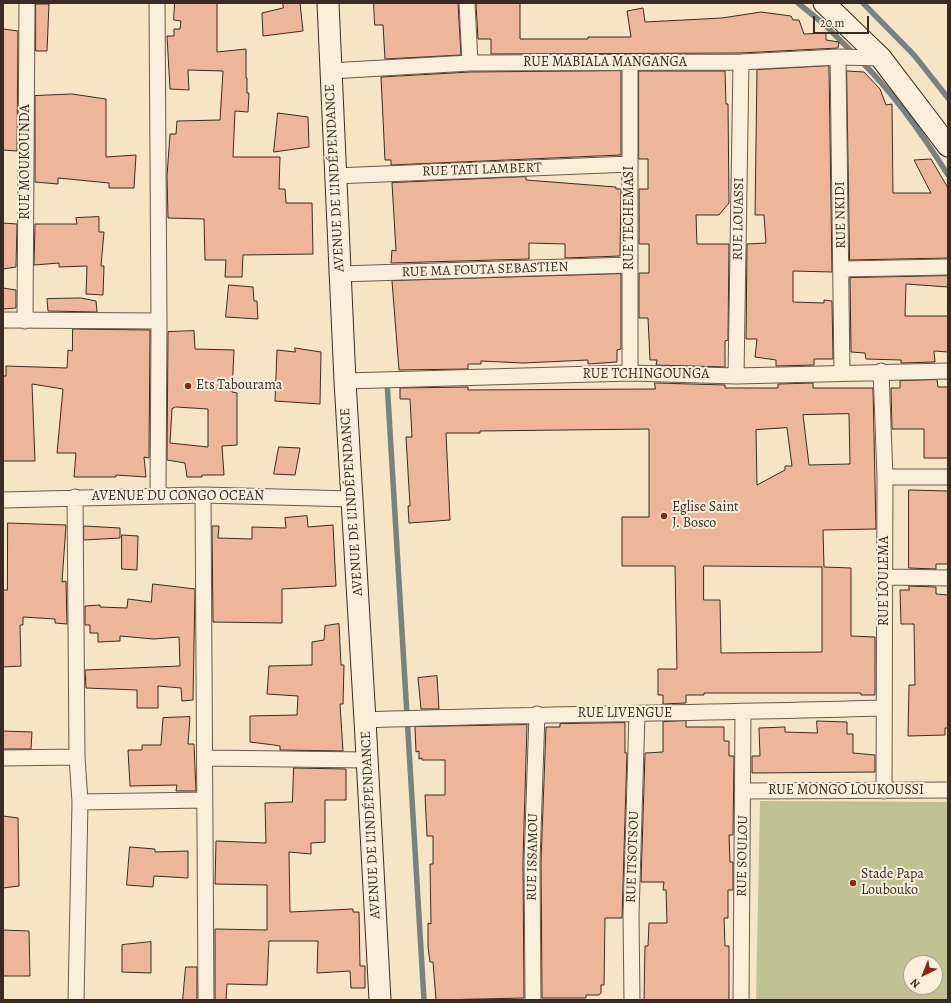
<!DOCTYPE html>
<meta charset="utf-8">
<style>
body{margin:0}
#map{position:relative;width:951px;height:1003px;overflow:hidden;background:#f6e5c5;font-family:Alegreya,serif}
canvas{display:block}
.frame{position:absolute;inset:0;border:4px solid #3a2c22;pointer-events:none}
.north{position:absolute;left:903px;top:955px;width:40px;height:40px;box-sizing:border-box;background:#f9eed9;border:1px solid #ada090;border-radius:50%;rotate:223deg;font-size:11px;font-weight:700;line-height:16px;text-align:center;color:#3a2c22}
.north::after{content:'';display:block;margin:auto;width:14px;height:18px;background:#8f2418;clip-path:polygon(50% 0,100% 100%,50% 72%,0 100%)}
.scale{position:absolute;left:813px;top:16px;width:56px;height:18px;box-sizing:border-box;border:2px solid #3a2c22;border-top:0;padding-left:5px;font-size:12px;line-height:14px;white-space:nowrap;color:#3a2c22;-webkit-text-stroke:3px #f9eed9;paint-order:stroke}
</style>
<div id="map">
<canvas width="951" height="1003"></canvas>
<div class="frame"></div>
<div class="north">N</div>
<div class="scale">20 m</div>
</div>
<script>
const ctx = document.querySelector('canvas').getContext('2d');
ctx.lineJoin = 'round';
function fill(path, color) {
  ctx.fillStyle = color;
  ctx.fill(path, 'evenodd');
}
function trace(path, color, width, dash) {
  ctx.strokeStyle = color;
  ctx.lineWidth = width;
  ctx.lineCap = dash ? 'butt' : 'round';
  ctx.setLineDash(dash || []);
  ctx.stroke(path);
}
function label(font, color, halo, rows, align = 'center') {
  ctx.font = font + ' Alegreya,serif';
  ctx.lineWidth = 4;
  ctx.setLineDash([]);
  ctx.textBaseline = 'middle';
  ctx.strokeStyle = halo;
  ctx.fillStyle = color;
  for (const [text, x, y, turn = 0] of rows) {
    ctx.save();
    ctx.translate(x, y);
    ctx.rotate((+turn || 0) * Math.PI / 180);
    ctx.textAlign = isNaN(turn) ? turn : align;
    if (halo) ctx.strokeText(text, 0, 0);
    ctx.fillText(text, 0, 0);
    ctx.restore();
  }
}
const green = new Path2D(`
 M760 801 948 802V1000H756ZM911 963H935V987H911Z`);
const stream = new Path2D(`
 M798 3 825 25 855 55
 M863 3 914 55 948 98
 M861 61C895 95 923 135 948 175
 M387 381 424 1000`);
const building = new Path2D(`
 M175 3H217V52L246 49V78H247V93H249L248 112 235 111 233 157H280L279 189H285L286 203H312L313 254 243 255 242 277H225L226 260H205L204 219 168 218 167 176 170 134H176L177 121 220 120 223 71 188 70 189 90 170 89 167 36H174V29H180L181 21 174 20Z
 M283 3H300L303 31 263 36 262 13 283 8Z
 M374 3H458L461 55 385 59 383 25H375Z
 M520 3V39H588V37H631L627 11 643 8 645 22 722 18 761 12 791 16 793 20H799L804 34 826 33V40L839 42 838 48 741 53 491 54V39H478L476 4Z
 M36 4H49L47 51H36Z
 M3 29 18 31 17 151 3 150Z
 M829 66 832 272 793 271V302L824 303V300L832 301 833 359H814V365L776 366V360L755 357 757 339H746L747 244 766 243 764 215H755L757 70Z
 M621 71V155L391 165V160H385L381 77 470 72Z
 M639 71H725L726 104H728L729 203 719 215H696L697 244H729L728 340 725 341V367L656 365 657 360H650L648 318H639V273H649V244H639V189H648V159H639Z
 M847 71 864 72 880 89 886 105 892 104 893 193H931L914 160 931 159 948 188V258L850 260Z
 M72 94 106 99V157L136 155 134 188H109V183L58 178V184L35 182V96Z
 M278 113 308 117 309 147 274 152Z
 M526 177V180L616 187V189H621L620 256 565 258V244L529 243V259L391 263 392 250 396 251 392 183Z
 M99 217V232H104L101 266H104L103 295 86 294 87 266 59 267V263L34 265 35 224H77L76 218Z
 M3 223 17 224 16 267 3 269Z
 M621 274V349L617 350V362L588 364V360L523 363 481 361V364H468V369L399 370 392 281Z
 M948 276V287L906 284 905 316H948V352L934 351 935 362 901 363V360L866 359 865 353 851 352 850 278Z
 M229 285 253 287 254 301H257L258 319 226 317Z
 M3 288 16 290V308L3 309Z
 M81 298 96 301 97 312 48 311 47 299Z
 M73 329 150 330 149 458 144 457 146 477 116 475V477H74L76 453H57L63 389 32 384 35 461H3V376H6V366L67 368 68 350 72 351Z
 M194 331 195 349 234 350 232 392 237 393V445L222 446 224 475H202V477H187L185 463 167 460 168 332ZM176 407 208 409V447L170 443 172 409Z
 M295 348 321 352 320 404 275 401 277 350 295 352Z
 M937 380 938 387H948V458H924V429H892L891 388H900V381Z
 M655 383 725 385V388H778V384L813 383V388H873L876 529 823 530 824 567 851 568V636L875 637V695H861V693H704V695H686V703L663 704V695H658V669H677L675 566H622V517H649V429L480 431V433H446L450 520 409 523 408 506H410L406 437H412L410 399H400V388L468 387V390L655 389ZM849 414 850 464 809 465 803 415ZM787 428 792 466H785V470L757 485 756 430ZM704 566 822 567V652L721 653 720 600H704Z
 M279 447 300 448 295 475 274 474Z
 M909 490 948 491V564H936V569L909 568Z
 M307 516 308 527 333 525 336 586 282 589V623L213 622 212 526H219L218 538 252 539V527L286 528 285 518Z
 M8 523 66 525 62 582 66 581 67 624 55 623V619L23 617V625H20L21 666 3 667V590H7Z
 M84 526 120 528V538L84 540Z
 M122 535 138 536 137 570 122 569Z
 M153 584 195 589 193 700 182 701 181 688 158 686V708H137V690L86 688 85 670 180 666 179 637 154 639 120 636V641L98 642V633H90V625H85V606L100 605V607L127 608 128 599 151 602Z
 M909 586 936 587V594L948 595V728H945V735L908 736 909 685H915L914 624H901L900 590H909Z
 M339 624 341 665H344L343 704H340L343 751 280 750V746L274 745 250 742V716L297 715 298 696 267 694 269 666 312 665V642L324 640 325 626Z
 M437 676 439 709H421L418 678Z
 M190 717 188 744H194L196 791H176L177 785 130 786 128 750H142V745H161L163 718Z
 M686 721V727H724V741H729V756H734L733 835H729L730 862H733V890H728V918H724L725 946H729V1000H644L645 946H648L649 923H667L666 890H663L664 882H641L645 753 663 752V722Z
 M817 721 847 722V734H853V753L875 755V772L752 773V756H760L759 728 785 727V732L817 733Z
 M625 723V753H627L622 918H605L604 985H601V993L599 995H586V998H542L541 861 546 727H560V724Z
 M527 725 523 861 524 998 436 1000 433 962H430L428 947V923L431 924 430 864H433V836H427L425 795H445V760H422V758L419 759V751L416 752 415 727Z
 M3 731 32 732 31 749H3Z
 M294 768 346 769V800H325V842L311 843V854L289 852 290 912 353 909V912H359L360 966H365V988H351L350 971 317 973 318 941H269L267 985 227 984 226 1000H215V929L267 930V885L215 884 216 841 266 843 265 803 292 802Z
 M3 816 18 818 19 886 3 888Z
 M130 847 155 849V852L188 851V878L154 876 153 887 127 885Z
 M3 930 29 931 30 976H3Z
 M151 942V973L122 972V945Z
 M186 967H197V1000H183Z`);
const street = new Path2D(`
 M157 3 159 321 158 495
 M467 3 470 63
 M838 57 842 373
 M630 63V373
 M330 71 470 63 741 62 838 57 881 58
 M334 176 630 164
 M842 269 948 267
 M339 274 630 265
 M3 320 159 321
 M25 321 27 3
 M881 371 885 477 884 791
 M736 376 741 62
 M345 381 630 373 736 376 948 371
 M885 477H948
 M203 495 206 1000
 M75 497 77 757 80 802 76 1000
 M3 500 203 495 352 499
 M886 577 948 578
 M365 720C538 714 711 713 884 708
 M3 758 77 757
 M205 758 367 760
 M744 791 948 790
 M80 802 205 800
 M533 1000 532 861 537 714
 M632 1000 631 916 637 714
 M741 1000 743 712`);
const secondary = new Path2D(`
 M328 3 345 381 365 720 380 1000
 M824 3 881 58 948 146`);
const markers = [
 [188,386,4,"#8f2418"],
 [664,516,4,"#8f2418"],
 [853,883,4,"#8f2418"]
];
const streetNames = [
 ["RUE MABIALA MANGANGA",605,63],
 ["RUE MOUKOUNDA",26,162,-90],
 ["RUE TATI LAMBERT",482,170,-2],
 ["AVENUE DE L'INDÉPENDANCE",335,178,-93],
 ["RUE NKIDI",841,215,-91],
 ["RUE TECHEMASI",630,218,-90],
 ["RUE LOUASSI",739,219,-89],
 ["RUE MA FOUTA SEBASTIEN",485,270,-2],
 ["RUE TCHINGOUNGA",646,375],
 ["AVENUE DU CONGO OCEAN",178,497],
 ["AVENUE DE L'INDÉPENDANCE",352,502,-94],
 ["RUE LOULEMA",885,581,-90],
 ["RUE LIVENGUE",625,714],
 ["RUE MONGO LOUKOUSSI",846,791],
 ["AVENUE DE L'INDÉPENDANCE",371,825,-93],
 ["RUE SOULOU",743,856,-89],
 ["RUE ISSAMOU",533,857,-89],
 ["RUE ITSOTSOU",633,857,-88]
];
const poiNames = [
 ["Ets Tabourama",196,386],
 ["Eglise Saint",672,508],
 ["J. Bosco",672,524],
 ["Stade Papa",861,875],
 ["Loubouko",861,891]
];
fill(green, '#bfc393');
trace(stream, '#788281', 5.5);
fill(building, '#edb59a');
trace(building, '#3a2c22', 1);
trace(street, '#695a4b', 17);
trace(secondary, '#3a2c22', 23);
trace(street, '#f9eed9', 15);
trace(secondary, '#f9eed9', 21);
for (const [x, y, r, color] of markers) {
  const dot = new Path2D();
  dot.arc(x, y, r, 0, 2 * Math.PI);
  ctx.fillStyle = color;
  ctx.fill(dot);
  trace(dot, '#f9eed9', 1.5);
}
label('14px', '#3a2c22', '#f9eed9', streetNames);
label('14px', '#3a2c22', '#f9eed9', poiNames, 'left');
</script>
